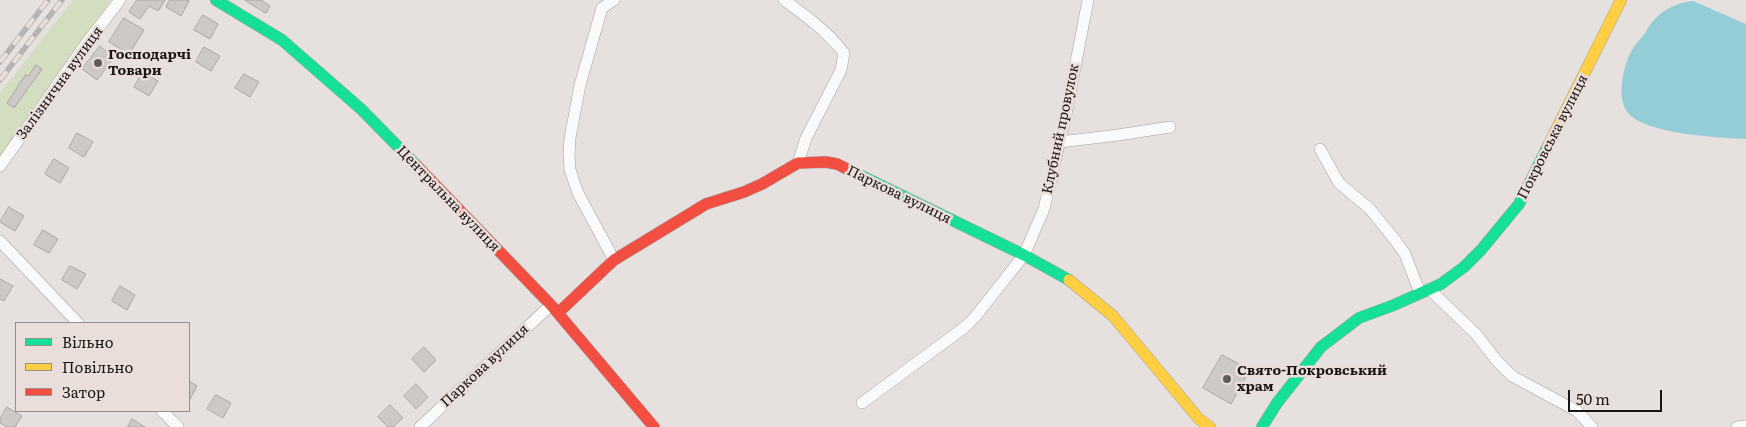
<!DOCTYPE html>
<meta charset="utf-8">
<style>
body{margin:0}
#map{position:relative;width:1746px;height:427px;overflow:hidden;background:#e6e0de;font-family:Literata,serif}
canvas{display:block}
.legend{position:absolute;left:15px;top:322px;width:175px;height:90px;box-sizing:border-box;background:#eadeda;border:1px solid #978e8b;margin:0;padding:6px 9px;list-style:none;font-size:15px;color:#1a1615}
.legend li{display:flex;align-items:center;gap:10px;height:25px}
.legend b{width:25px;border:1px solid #978e8b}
.scale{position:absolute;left:1568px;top:390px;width:94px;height:22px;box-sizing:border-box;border:2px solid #1a1615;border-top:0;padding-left:6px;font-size:15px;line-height:18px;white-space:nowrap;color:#1a1615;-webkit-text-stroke:4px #eadeda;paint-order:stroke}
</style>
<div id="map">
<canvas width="1746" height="427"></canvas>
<ul class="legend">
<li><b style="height:6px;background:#16e098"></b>Вільно</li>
<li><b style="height:6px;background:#ffcf43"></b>Повільно</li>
<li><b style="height:6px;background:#f24e42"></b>Затор</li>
</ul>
<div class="scale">50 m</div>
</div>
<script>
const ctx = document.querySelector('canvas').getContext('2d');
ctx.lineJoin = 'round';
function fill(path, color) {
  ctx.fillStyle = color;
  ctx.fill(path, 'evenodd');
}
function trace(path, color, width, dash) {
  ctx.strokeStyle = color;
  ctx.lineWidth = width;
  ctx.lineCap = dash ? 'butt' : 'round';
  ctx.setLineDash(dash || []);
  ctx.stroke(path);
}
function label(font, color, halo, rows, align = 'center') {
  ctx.font = font + ' Literata,serif';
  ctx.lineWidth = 5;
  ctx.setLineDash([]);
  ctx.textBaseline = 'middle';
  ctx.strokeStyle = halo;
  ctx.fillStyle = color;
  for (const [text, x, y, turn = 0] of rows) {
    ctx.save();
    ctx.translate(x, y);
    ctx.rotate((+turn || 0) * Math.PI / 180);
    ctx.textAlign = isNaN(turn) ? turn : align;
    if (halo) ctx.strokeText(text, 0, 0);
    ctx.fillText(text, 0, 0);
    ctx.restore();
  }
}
const green = new Path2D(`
 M73 0H111L0 159V93Z`);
const water = new Path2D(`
 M1693 1 1746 24V139C1718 138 1652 134 1631 116 1614 102 1623 65 1633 48 1636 43 1641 39 1645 33 1648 28 1651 22 1656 18 1665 8 1680 2 1693 1Z`);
const building = new Path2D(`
 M137 0H165L158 11 149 6 140 19 129 12Z
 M170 0H188L189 1 181 16 166 7Z
 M245 0H261L270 6 266 13Z
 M203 15 218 24 210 39 194 30Z
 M124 18 144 30 129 54 109 42Z
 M100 46 114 58 97 80 82 69Z
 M204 47 220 56 211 71 196 62Z
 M36 65 42 69 14 108 7 103 26 74 28 76Z
 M143 72 158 81 149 96 134 87Z
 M244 74 259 82 250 97 235 88Z
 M77 133 93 142 84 157 69 148Z
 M54 159 69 168 60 183 45 174Z
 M9 207 24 216 15 231 0 222Z
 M43 230 58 239 49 253 34 245Z
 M70 266 86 274 77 289 62 280Z
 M0 279 13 286 4 301 0 299Z
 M120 286 135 295 127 310 112 301Z
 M424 347 436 360 424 372 412 359Z
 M1222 355 1250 370 1231 404 1203 388Z
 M189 381 197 386 189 401Z
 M416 384 428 397 416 409 404 396Z
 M216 395 231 403 223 418 207 409Z
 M390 405 403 418 393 427H388L378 417Z
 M7 407 22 416 15 427H7L0 423V419Z
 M132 419 145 427H128Z`);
const street = new Path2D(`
 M614 0 602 8 580 85 570 138 569 154 570 170 578 193 614 260
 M784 0C806 16 827 31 844 53L841 70 806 138 798 163
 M1060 142 1118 135 1170 127
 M1320 149 1339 183 1370 209 1395 240 1405 254 1420 293
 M0 166 88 41 120 0
 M0 241 78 323
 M1429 289 1476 334 1497 361 1512 376 1577 411 1592 427
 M862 403 965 327 975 317 1024 255 1044 209 1065 119 1088 0
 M162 411 178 427
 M420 427 551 305
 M1737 427 1746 426`);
const fast = new Path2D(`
 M216 0 282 40 361 109 416 165
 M845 168 1024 255 1069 280
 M1262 427 1277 403 1321 347 1359 318 1394 305 1441 284 1464 267 1481 250 1519 204 1548 146`);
const slow = new Path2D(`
 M1548 146 1621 0
 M1069 280 1113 316 1199 419 1210 427`);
const jam = new Path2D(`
 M416 165 551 305 654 427
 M558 313 614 260 706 204 744 192 762 184 798 163 826 162 837 164 845 168`);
const rail = new Path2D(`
 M0 62 48 0
 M0 80 62 0`);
const markers = [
 [98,63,5,"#615d5b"],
 [1227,379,5,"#615d5b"]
];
const poiNames = [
 ["Господарчі",108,55],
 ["Товари",108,71],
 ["Свято-Покровський",1237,371],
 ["храм",1237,387]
];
const streetNames = [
 ["Залізнична вулиця",60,83,-54],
 ["Клубний провулок",1061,129,-78],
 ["Покровська вулиця",1553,137,-63],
 ["Паркова вулиця",899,195,26],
 ["Центральна вулиця",448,199,46],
 ["Паркова вулиця",485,366,-43]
];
fill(green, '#d3ddbf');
fill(water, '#94cdd6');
fill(building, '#cdc9c6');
trace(building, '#aba7a5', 1);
trace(street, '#a5a09f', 12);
trace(fast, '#a5a09f', 12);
trace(slow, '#a5a09f', 12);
trace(jam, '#a5a09f', 12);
trace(street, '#fbfafa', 11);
trace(fast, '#16e098', 11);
trace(slow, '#ffcf43', 11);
trace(jam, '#f24e42', 11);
trace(rail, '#b5b3b3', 5.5);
trace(rail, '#eadeda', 4, [11]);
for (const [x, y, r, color] of markers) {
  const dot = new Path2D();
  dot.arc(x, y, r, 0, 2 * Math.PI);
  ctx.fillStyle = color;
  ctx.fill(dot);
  trace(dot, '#eadeda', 2);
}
label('bold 14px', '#1a1615', '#eadeda', poiNames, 'left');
label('14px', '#1a1615', '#eadeda', streetNames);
</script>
